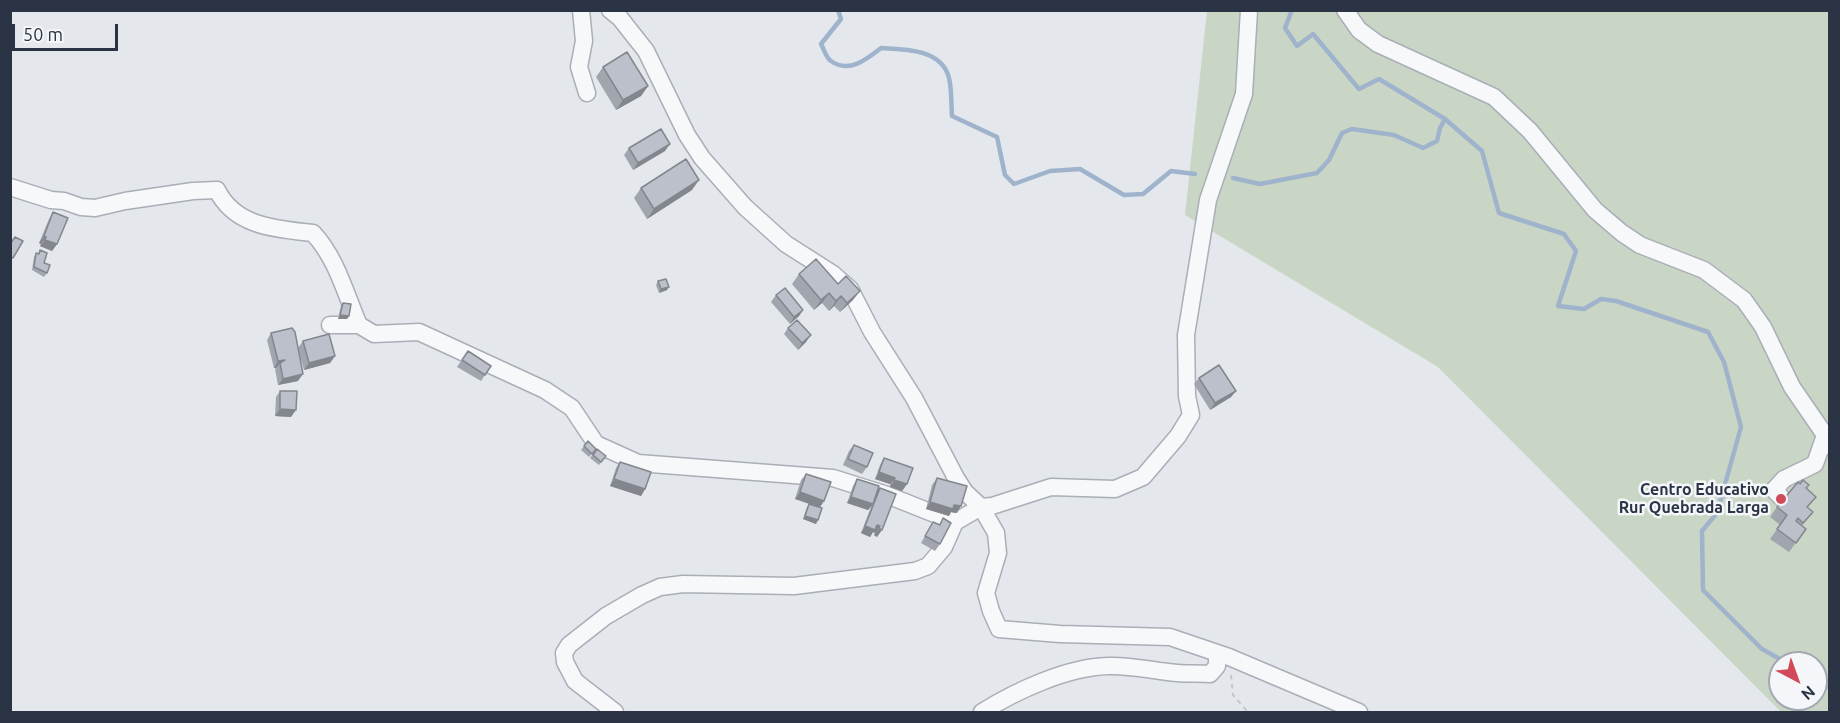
<!DOCTYPE html>
<style>
body{margin:0}
#map{position:relative;width:1840px;height:723px;overflow:hidden;background:#e4e7ec;font-family:Ubuntu,sans-serif}
canvas{display:block}
.frame{position:absolute;inset:0;border:12px solid #2b3445;pointer-events:none}
.north{position:absolute;left:1768px;top:651px;width:60px;height:60px;box-sizing:border-box;background:#f4f6f9;border:2px solid #a4a8b1;border-radius:50%;rotate:139deg;font-size:16px;font-weight:700;line-height:24px;text-align:center;color:#2b3445}
.north::after{content:'';display:block;margin:auto;width:21px;height:27px;background:#d1495b;clip-path:polygon(50% 0,100% 100%,50% 72%,0 100%)}
.scale{position:absolute;left:12px;top:24px;width:106px;height:27px;box-sizing:border-box;border:3px solid #2b3445;border-top:0;padding-left:8px;font-size:18px;line-height:21px;white-space:nowrap;color:#2b3445;-webkit-text-stroke:4px #f4f6f9;paint-order:stroke}
</style>
<div id="map">
<canvas width="1840" height="723"></canvas>
<div class="frame"></div>
<div class="north">N</div>
<div class="scale">50 m</div>
</div>
<script>
const ctx = document.querySelector('canvas').getContext('2d');
ctx.lineJoin = 'round';
function fill(path, color) {
  ctx.fillStyle = color;
  ctx.fill(path, 'evenodd');
}
function trace(path, color, width, dash) {
  ctx.strokeStyle = color;
  ctx.lineWidth = width;
  ctx.lineCap = dash ? 'butt' : 'round';
  ctx.setLineDash(dash || []);
  ctx.stroke(path);
}
function label(font, color, halo, rows, align = 'center') {
  ctx.font = font + ' Ubuntu,sans-serif';
  ctx.lineWidth = 5;
  ctx.setLineDash([]);
  ctx.textBaseline = 'middle';
  ctx.strokeStyle = halo;
  ctx.fillStyle = color;
  for (const [text, x, y, turn = 0] of rows) {
    ctx.save();
    ctx.translate(x, y);
    ctx.rotate((+turn || 0) * Math.PI / 180);
    ctx.textAlign = isNaN(turn) ? turn : align;
    if (halo) ctx.strokeText(text, 0, 0);
    ctx.fillText(text, 0, 0);
    ctx.restore();
  }
}
const green = new Path2D(`
 M1207 11H1829V712H1781L1438 367 1185 215ZM1780 663H1816V699H1780Z`);
const stream = new Path2D(`
 M838 10 841 19 821 44C824 49 826 58 831 61 849 74 867 59 881 48 905 49 942 49 949 78 952 90 951 104 952 116L997 137 1005 175 1014 184 1050 171 1080 169 1124 195 1143 194 1171 171 1195 174
 M1292 10 1285 28 1297 46 1313 34 1359 89 1379 79 1445 119 1482 151 1499 213 1564 234 1576 251 1558 306 1584 309 1601 299 1616 301 1708 332 1724 362 1741 427 1717 513 1702 531 1703 590 1762 649 1787 663
 M1233 178 1260 184 1317 173 1329 160 1342 133 1352 129 1394 135 1423 148 1437 141 1440 128 1445 119
 M1816 680 1830 688`);
const path = new Path2D(`
 M1231 675 1233 695 1248 712`);
const minor = new Path2D(`
 M581 10 584 41 579 67 587 93
 M610 10 620 18 646 51 687 135 702 158 745 207 786 244 833 274 850 289 872 332 914 398 956 478 965 492 981 507 992 506 1051 487 1115 489 1143 477 1178 436 1191 415 1187 396 1186 335 1208 200 1244 94 1249 10
 M1345 10 1359 30 1378 44 1494 97 1530 131 1595 210 1622 233 1640 245 1704 270 1744 300 1763 327 1792 387 1825 435 1830 446
 M10 187 51 200 64 201 81 207 95 208 125 201 193 191 217 190C235 227 277 229 313 233 337 259 345 293 359 325
 M330 325H359L374 334 419 332 545 390 572 408 596 444 638 463 833 478 887 495 955 522
 M1781 497 1774 490 1784 479 1815 464 1825 435
 M615 712 575 681 565 662 564 653 569 645 606 616 642 595 660 587 683 584 794 586 915 571 928 566 944 547 955 522 981 507 996 533 998 553 986 593 991 611 999 629 1060 634 1170 637 1229 657 1359 712
 M982 712C1016 691 1067 667 1108 666 1132 665 1153 671 1177 673 1188 674 1199 673 1210 674L1217 666V653`);
const wall = new Path2D(`
 M603 67 648 86 641 96 616 110 596 77Z
 M629 148 665 151 633 170 624 155Z
 M641 188 692 190 647 219 634 198Z
 M53 212 57 244 52 251 40 246 41 244 39 243 49 219Z
 M40 250 47 273 44 277 32 270 34 257 36 253 38 254Z
 M799 274 853 300 840 312 834 306 829 311 822 303 814 310 792 284Z
 M658 281 667 290 659 293 656 285Z
 M776 295 803 310 799 316 790 324 771 302Z
 M343 303 349 316 347 319H338L341 306Z
 M788 328 806 342 798 350 784 334Z
 M271 333 298 381 278 385 275 369 276 368H274L267 340Z
 M303 341 335 356 330 363 304 370 298 348Z
 M468 351 491 366 481 381 457 367Z
 M1199 378 1236 391 1231 397 1210 410 1194 384Z
 M280 391 291 417 275 416 276 397Z
 M854 445 867 467 862 474 843 465 849 451Z
 M584 446 596 449 589 457 581 450Z
 M597 449 606 456 599 465 590 458Z
 M884 458 907 484 902 491 890 487V484L875 479 880 465Z
 M620 462 645 489 641 496 610 486 616 468Z
 M806 474 824 501 820 507 816 524 803 519 807 507 809 504 795 499 801 480Z
 M937 478 957 513 951 512 949 516 926 509 932 485Z
 M857 479 876 494 880 488 896 494 877 537 874 535 875 533 873 532 870 537 861 533 871 507 868 510 847 503 853 486Z
 M1806 489 1808 508 1813 512 1802 526 1806 529 1789 552 1770 539 1780 525 1770 517 1777 507Z
 M943 518 940 544 935 551 921 543 933 522 939 525Z`);
const shadedWall = new Path2D(`
 M648 86 641 96 616 110 623 100Z
 M670 144 665 151 633 170 638 163Z
 M699 180 692 190 647 219 654 209Z
 M44 236 46 237 41 244 39 243Z
 M45 240 57 244 52 251 40 246Z
 M669 287 667 290 659 293 661 289Z
 M860 291 853 300 840 312 847 303Z
 M829 293 822 303 814 310 821 300Z
 M841 296 834 306 829 311 836 301Z
 M803 310 799 316 790 324 794 317Z
 M340 315 349 316 347 319H338Z
 M811 335 806 342 798 350 802 343Z
 M335 356 330 363 304 370 309 363Z
 M285 360 280 363 276 368H274L278 361Z
 M303 374 298 381 278 385 283 379Z
 M1236 391 1231 397 1210 410 1215 403Z
 M280 409 296 410 291 417 275 416Z
 M879 472 895 478 890 484 875 479Z
 M614 479 645 489 641 496 610 486Z
 M894 480 907 484 902 491 890 487Z
 M800 492 824 501 820 507 795 499Z
 M851 497 873 504 868 510 847 503Z
 M930 502 954 505 961 506 957 513 951 512 949 516 926 509Z
 M805 516 818 520 816 524 803 519Z
 M877 525 880 526 875 533 873 532 870 537 861 533 865 526Z
 M879 528 882 530 877 537 874 535Z`);
const building = new Path2D(`
 M627 52 648 86 623 100 603 67Z
 M661 129 670 144 638 163 629 148Z
 M686 159 699 180 654 209 641 188Z
 M53 212 68 218 57 244 45 240 46 237 44 236Z
 M15 237 23 241 13 258 10 257V244Z
 M40 250 47 253 44 263 50 265 47 273 34 267 36 253 39 254Z
 M816 259 838 284 846 276 860 291 847 303 841 296 836 301 829 293 821 300 799 274Z
 M666 279 669 287 661 289 658 281Z
 M785 288 803 310 794 317 776 295Z
 M343 303 351 304 349 316 340 315Z
 M797 320 811 335 802 343 788 328Z
 M292 328 295 332 303 374 283 379 280 363 285 360 278 361 271 333Z
 M329 334 335 356 309 363 303 341Z
 M468 351 491 366 485 375 462 360Z
 M1219 365 1236 391 1215 403 1199 378Z
 M280 391H297L296 410 280 409Z
 M588 441 596 449 592 454 584 446Z
 M854 445 873 453 867 467 848 459Z
 M597 449 606 456 601 462 593 455Z
 M884 458 913 468 907 484 894 480 895 478 879 472Z
 M620 462 651 472 645 489 614 479Z
 M806 474 831 482 824 501 800 492Z
 M937 478 967 486 961 506 954 505 953 509 930 502Z
 M857 479 879 486 873 504 851 497Z
 M1803 480 1809 485 1806 488 1816 497 1807 507 1813 512 1803 523 1798 518 1796 521 1806 529 1796 543 1777 529 1787 515 1777 507 1798 482 1800 484Z
 M880 488 896 494 882 530 879 528 880 526 877 525 875 530 865 526Z
 M809 504 822 508 818 520 805 516Z
 M943 518 951 523 940 544 925 536 933 522 940 525Z`);
const markers = [
 [1781,499,6,"#d1495b"]
];
const poiNames = [
 ["Centro Educativo",1769,490],
 ["Rur Quebrada Larga",1769,508]
];
fill(green, '#c9d6c5');
trace(stream, '#9fb4cc', 4.5);
trace(minor, '#a9aeb7', 19);
trace(path, '#c2c5cb', 2, [4.5, 4.5]);
trace(minor, '#f7f8fa', 16);
fill(wall, '#a1a5ae');
fill(shadedWall, '#83868d');
fill(building, '#bbc0ca');
trace(building, '#83868d', 1.5);
for (const [x, y, r, color] of markers) {
  const dot = new Path2D();
  dot.arc(x, y, r, 0, 2 * Math.PI);
  ctx.fillStyle = color;
  ctx.fill(dot);
  trace(dot, '#f4f6f9', 2);
}
label('bold 16px', '#2b3445', '#f4f6f9', poiNames, 'right');
</script>
